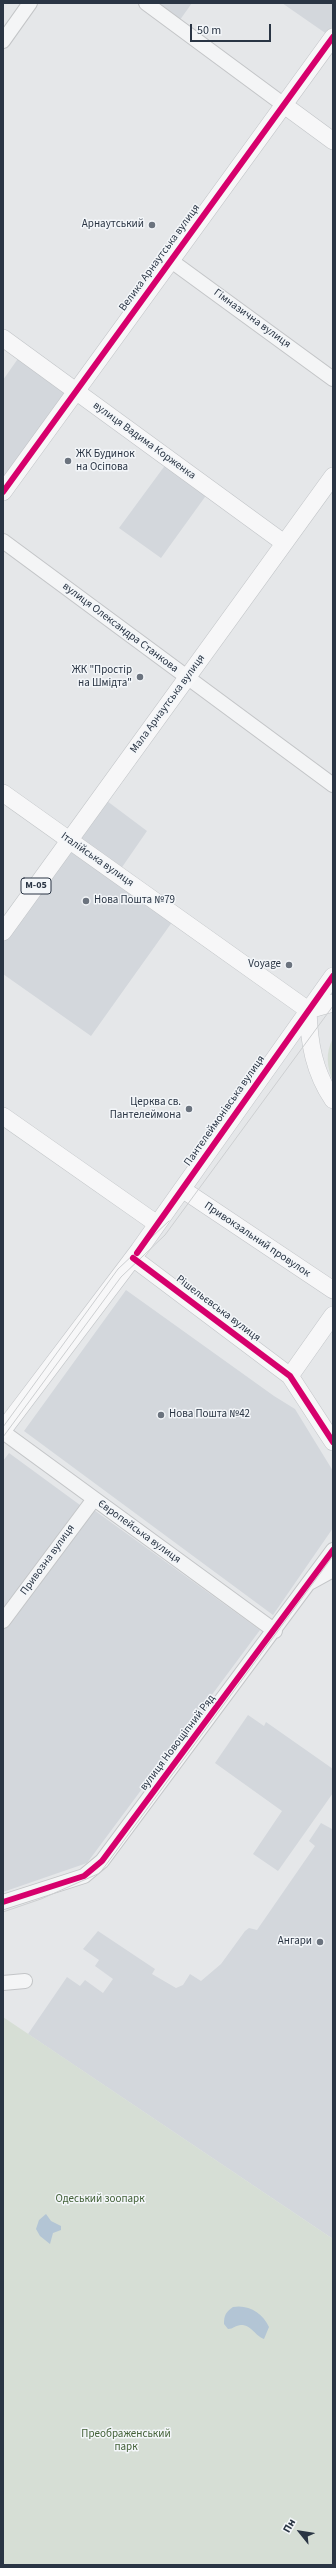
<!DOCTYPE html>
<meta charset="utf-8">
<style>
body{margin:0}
#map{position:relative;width:336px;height:2568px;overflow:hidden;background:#e5e7e9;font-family:"Source Sans 3",sans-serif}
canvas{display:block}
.frame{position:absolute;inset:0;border:4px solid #2a3544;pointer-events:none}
.north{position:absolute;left:280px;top:2512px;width:40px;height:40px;-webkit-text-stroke:3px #f3f6f9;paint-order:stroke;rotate:300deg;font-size:11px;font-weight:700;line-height:16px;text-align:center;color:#2a3544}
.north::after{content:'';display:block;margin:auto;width:14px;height:18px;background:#2a3544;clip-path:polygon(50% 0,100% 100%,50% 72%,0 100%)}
.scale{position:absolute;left:190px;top:24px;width:81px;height:18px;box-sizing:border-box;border:2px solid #2a3544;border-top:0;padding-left:5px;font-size:12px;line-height:14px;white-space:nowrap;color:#2a3544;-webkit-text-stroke:3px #f3f6f9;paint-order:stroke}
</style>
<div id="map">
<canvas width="336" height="2568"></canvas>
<div class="frame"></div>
<div class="north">Пн</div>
<div class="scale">50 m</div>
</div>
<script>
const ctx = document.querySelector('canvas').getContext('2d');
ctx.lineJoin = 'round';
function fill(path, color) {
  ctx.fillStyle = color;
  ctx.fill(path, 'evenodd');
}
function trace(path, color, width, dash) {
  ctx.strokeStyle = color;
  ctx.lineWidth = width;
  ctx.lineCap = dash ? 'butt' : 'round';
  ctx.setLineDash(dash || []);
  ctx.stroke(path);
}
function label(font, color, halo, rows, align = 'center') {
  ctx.font = font + ' "Source Sans 3",sans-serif';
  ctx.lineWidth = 3;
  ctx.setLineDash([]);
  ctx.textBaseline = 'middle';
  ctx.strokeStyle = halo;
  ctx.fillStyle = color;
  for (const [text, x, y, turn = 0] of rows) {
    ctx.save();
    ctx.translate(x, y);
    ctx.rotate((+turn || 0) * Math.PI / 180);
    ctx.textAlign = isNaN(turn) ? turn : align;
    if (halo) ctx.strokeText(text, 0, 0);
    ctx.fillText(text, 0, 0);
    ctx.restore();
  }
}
const built = new Path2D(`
 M148 3H192L177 24Z
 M282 3H333V34L331 37Z
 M24 350 77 389 3 483V380Z
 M169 460 210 490 161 558 119 528Z
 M103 798 147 831 118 873 71 840Z
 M70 843 175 918 91 1036 3 974V935Z
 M126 1290 274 1396 295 1409 333 1471V1528L273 1615 24 1431Z
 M9 1453 80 1505 3 1609V1461Z
 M94 1510 260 1630 87 1863 3 1892V1630Z
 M248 1715 264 1726 266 1722 333 1769V1793L278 1871 253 1854 282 1811 215 1763Z
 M321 1823 332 1829 333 1828V2239L28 2034 67 1977 80 1986 85 1980 103 1993 113 1979 95 1966 99 1960 83 1949 98 1931 155 1969 152 1974 176 1988 183 1985 190 1974 201 1981 221 1964 245 1931 249 1928 257 1930 315 1846 309 1841Z`);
const green = new Path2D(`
 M333 1038V1082C327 1066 325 1054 333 1038Z
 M3 2017 333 2239V2565H3Z`);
const water = new Path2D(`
 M46 2214 51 2221 61 2226V2230L53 2233 50 2244 40 2236 36 2229 39 2220Z
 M233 2307C248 2304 263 2313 269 2327L264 2339C255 2336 252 2325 241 2325 236 2325 233 2329 228 2329L224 2324C224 2315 226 2312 233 2307Z`);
const minor = new Path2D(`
 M146 3 284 105
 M3 41 30 3
 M170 260 333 379
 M3 541 333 785
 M3 1432 275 1631
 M311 1582 333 1570
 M3 1621 94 1499
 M3 1902 84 1876 102 1861 333 1550
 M3 1983 25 1981`);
const major = new Path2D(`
 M284 105 333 141
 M3 338 284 543
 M3 492 333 37
 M3 793 308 1010
 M3 932 333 476
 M308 1010C309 1043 314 1072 333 1100
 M308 1010 333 1003
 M3 1116 157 1224
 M182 1189 333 1290
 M133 1258 290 1376 333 1442
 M290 1376 333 1315
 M3 1430 139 1250 333 976`);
const tram = new Path2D(`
 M3 1427 118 1269 169 1221
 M3 1437 121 1277 165 1235 333 1006
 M3 1912 41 1899 100 1873 333 1556`);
const cycleway = new Path2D(`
 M3 492 333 37
 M137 1253 333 976
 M133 1258 290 1376 333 1442
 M3 1902 84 1876 102 1861 333 1550`);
const markers = [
 [152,225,4,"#6b737e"],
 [68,461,4,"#6b737e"],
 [140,677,4,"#6b737e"],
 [86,901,4,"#6b737e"],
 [289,965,4,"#6b737e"],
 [189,1109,4,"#6b737e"],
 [161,1415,4,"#6b737e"],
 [320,1942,4,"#6b737e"]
];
const shields = [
 [36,886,30]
];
const shieldNames = [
 ["М-05",36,886]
];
const poiNames = [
 ["Арнаутський",144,225],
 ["ЖК Будинок",76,455,"left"],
 ["на Осіпова",76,468,"left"],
 ["ЖК \"Простір",132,671],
 ["на Шмідта\"",132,684],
 ["Нова Пошта №79",94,901,"left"],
 ["Voyage",281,965],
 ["Церква св.",181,1103],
 ["Пантелеймона",181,1116],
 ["Нова Пошта №42",169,1415,"left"],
 ["Ангари",312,1942]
];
const streetNames = [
 ["Велика Арнаутська вулиця",160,258,-54],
 ["Гімназична вулиця",252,319,36],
 ["вулиця Вадима Корженка",144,441,36],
 ["вулиця Олександра Станкова",120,628,37],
 ["Мала Арнаутська вулиця",168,704,-54],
 ["Італійська вулиця",97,860,35],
 ["Пантелеймонівська вулиця",225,1111,-55],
 ["Привокзальний провулок",257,1240,34],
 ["Рішельєвська вулиця",218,1309,37],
 ["Європейська вулиця",139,1532,36],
 ["Привозна вулиця",48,1560,-54],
 ["вулиця Новощіпний Ряд",178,1743,-53]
];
const parkNames = [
 ["Одеський зоопарк",100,2200],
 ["Преображенський",126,2435],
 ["парк",126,2448]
];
fill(built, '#d3d7dc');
fill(green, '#d6ded5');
fill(water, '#b3c5d5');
trace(minor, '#c3c5c7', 16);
trace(major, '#c1c4c7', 18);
trace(minor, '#f4f5f6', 14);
trace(major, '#f7f7f8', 17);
trace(tram, '#cdcfd1', 1);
trace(cycleway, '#d6006c', 6);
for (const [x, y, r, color] of markers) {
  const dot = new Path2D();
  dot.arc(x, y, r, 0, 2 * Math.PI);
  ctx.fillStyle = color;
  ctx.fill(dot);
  trace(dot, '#f3f6f9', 1.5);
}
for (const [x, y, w] of shields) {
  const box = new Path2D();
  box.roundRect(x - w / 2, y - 8, w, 16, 3);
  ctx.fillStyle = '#f3f6f9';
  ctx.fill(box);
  trace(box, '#2a3544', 1);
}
label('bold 10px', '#2a3544', null, shieldNames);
label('11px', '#2a3544', '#f3f6f9', poiNames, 'right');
label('11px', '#2a3544', '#f3f6f9', streetNames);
label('11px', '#426037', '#f3f6f9', parkNames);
</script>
